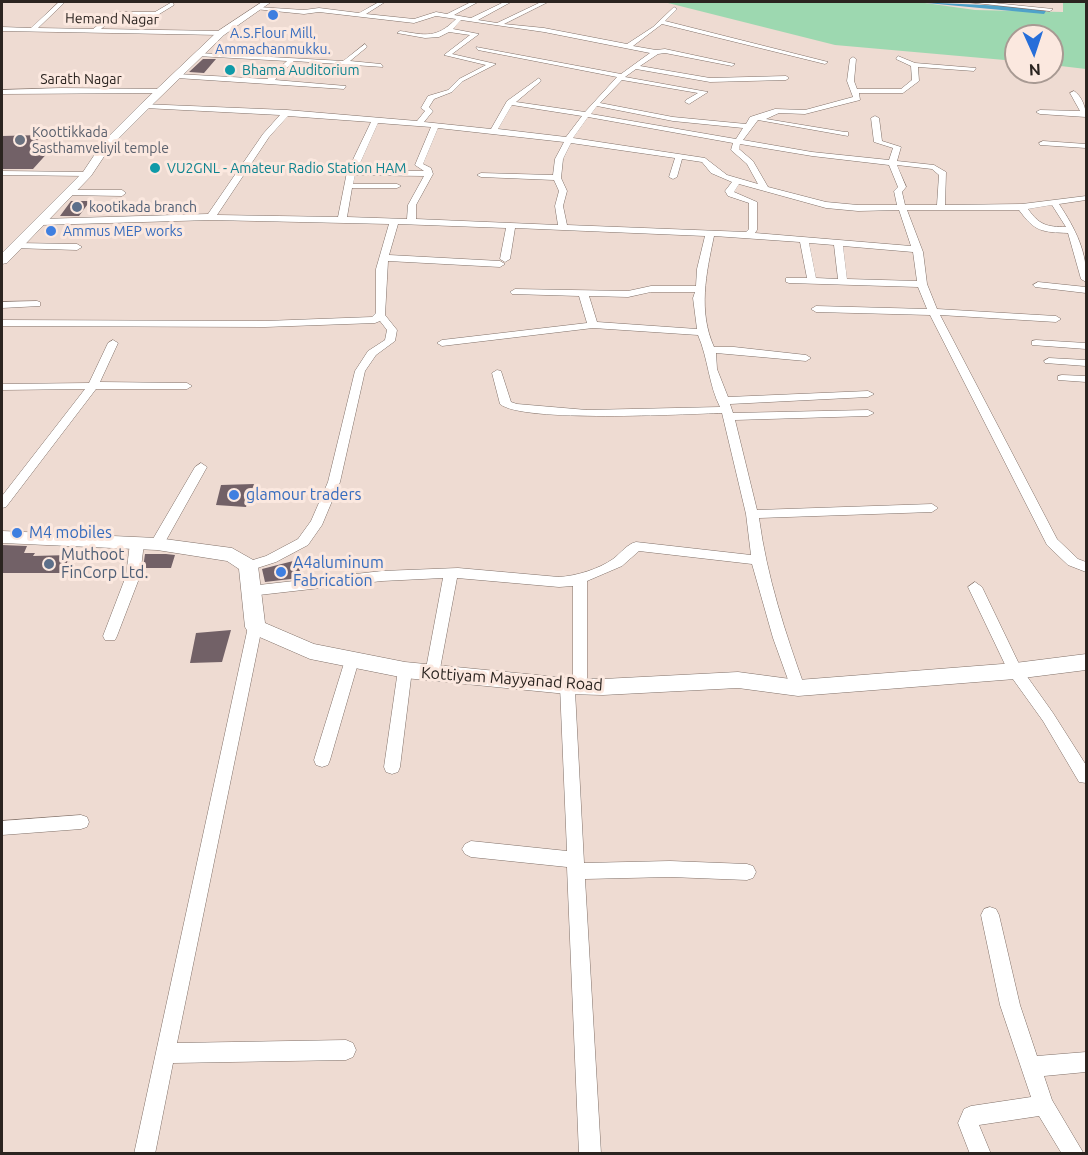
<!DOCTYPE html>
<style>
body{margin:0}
#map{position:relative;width:1088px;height:1155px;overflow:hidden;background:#eedbd2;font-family:Ubuntu,sans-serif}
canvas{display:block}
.frame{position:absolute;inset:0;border:3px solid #2b2420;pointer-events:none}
.north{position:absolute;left:1004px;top:24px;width:60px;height:60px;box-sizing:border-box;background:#fbe8df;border:2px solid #a89a93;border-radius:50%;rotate:177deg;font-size:16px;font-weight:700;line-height:24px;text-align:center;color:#2b2420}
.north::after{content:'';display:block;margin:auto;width:21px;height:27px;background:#266ed9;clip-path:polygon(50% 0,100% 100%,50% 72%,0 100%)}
</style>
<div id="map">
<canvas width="1088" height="1155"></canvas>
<div class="frame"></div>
<div class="north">N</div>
</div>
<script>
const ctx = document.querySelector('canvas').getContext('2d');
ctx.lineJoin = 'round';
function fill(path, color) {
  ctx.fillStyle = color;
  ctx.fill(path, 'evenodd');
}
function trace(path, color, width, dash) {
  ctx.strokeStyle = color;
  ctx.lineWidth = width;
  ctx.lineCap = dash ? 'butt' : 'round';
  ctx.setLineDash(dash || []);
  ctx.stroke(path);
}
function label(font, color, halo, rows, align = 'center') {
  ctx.font = font + ' Ubuntu,sans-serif';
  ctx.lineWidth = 6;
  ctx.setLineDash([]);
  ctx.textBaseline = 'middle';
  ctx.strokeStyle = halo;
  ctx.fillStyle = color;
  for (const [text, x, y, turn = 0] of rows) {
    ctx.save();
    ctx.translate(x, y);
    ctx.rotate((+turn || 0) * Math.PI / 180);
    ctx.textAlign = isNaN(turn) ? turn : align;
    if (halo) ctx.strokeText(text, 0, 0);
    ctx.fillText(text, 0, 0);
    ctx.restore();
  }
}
const green = new Path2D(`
 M664 2H918L975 10 1063 12V2H1086V69L1052 65V36H1016V61L835 45Z`);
const water = new Path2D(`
 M916 2 1007 6 1046 11 1044 14Z`);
const building = new Path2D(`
 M203 59H216L204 73 189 72Z
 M42 135 32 149H51L33 169H2V136Z
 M71 201H90L79 216H60Z
 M254 484 246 507 216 505 221 485Z
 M2 545 27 546 24 553H35L33 556 70 555 63 573H2Z
 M145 554H166L175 555 171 568H143Z
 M301 559 299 578 265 582 262 569Z
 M231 630 222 662 190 663 196 633Z`);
const street = new Path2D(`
 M59 2H65L38 28 93 29 115 12H155L172 2 174 5 156 16 118 15 101 29 221 31 224 33 221 35 2 31V27L31 28Z
 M379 2H385L366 14 414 19 436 12 447 14 471 2H478L454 15 471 18 504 2H511L478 20 497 23 541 2H548L504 24 544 28 627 44 653 27 674 7 677 9 665 21 828 62 825 64 662 24 633 46 656 50 665 49 735 64 732 66 665 53 658 54 640 66 710 78 786 76 789 78 786 80 710 82 636 69 625 77 708 92 689 104 685 102 686 100 698 93 622 80 600 103 673 117 746 124 750 117 775 109 805 110 853 97 847 81 850 59 853 57 856 59 854 81 857 89H901L912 80 911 66 896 59 898 56 915 63 976 68 974 71 918 67 919 81 903 93H859L860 100 805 114 779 113 766 119 845 132H848V136L758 120 743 140 812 152 889 160 893 148 874 142 871 118 875 116 879 118 882 141 901 147 897 161 934 165 946 172 945 205 1022 204 1086 196V200L1059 204C1075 228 1088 253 1086 282L1081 279 1068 233C1042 232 1035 232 1019 210H907L923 252 927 284 937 309 1056 316 1061 319 1056 322 940 315 1057 539 1078 559 1086 562V572L1068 565 1047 545 930 315 816 312 811 309 816 306 927 309 918 287 789 283 786 282V278H807L800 242 714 236C706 274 698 311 714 347H734L806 355 811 358 806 361 716 353 717 369 728 397 868 391 874 394 868 397 730 404 733 413 868 410 874 413 868 416 735 420 757 510 932 504 938 508 932 512 759 518C767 577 785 632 805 688L803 692 798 694 793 692 791 688 773 638 752 564 639 551 622 566 587 581V687L585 691 580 693 575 691 584 863 670 861 747 864 753 866 756 872 753 878 747 880 670 877 585 879 601 1154H579L567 867 471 857 465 854 462 849 465 844 471 841 567 851 560 686 562 682 567 680 573 682V586L559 587 457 578 439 674 437 678H427L425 674 443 578 382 581 250 596 243 591 250 586 382 571 458 568 559 577C576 576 599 569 613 559 621 553 627 544 636 542L751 555 746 514 722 413C686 414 522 423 500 404L492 373 497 370 501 371 511 402 517 404 587 410 720 407C709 386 708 358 698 335L593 328 442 346 437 343 442 340 587 323 579 296 512 294 510 292 515 289 628 291 651 286H696L697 269 705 236 515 228 510 259 505 262 500 259 506 228 398 224 389 255 500 261 505 264 500 267 388 261 385 315 397 330 395 341 376 355 365 371 340 482 322 525 308 545 276 562 248 571 241 566 243 563 266 556 298 539 311 521 328 482 355 371 368 351 385 340 387 330 380 321 375 323 265 327 2 326V320L265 321 372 317 376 313V269L389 224 211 220 41 225 37 222 41 219 208 214 263 134 280 115 145 108 141 106 142 104 287 110 417 121 425 111 421 108 428 96 448 90 459 79 486 65 444 55 470 35 449 32 439 37 425 38 397 33 400 31C426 35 436 39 456 19L436 16 414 23 319 12 304 14 255 9 258 7 304 10 319 8 359 13ZM461 20 544 32 650 53 621 74 476 47 478 50 617 77 585 112 516 102 541 81 539 78 507 101 491 129 424 122 433 111 429 107 434 99 452 92 463 81 496 64 452 54 479 34 453 29ZM512 105 582 116 566 137 498 129ZM597 106 673 121 743 128 736 139 591 114ZM288 116 371 122 347 172 338 217 217 215 269 137ZM588 117 733 143 731 150 747 164 758 184 727 175 705 158 573 138ZM378 123 431 127 415 165 424 171 357 170ZM438 128 564 142 555 159 553 175 481 173 477 175 481 177 554 180 559 191 555 206 558 225 416 219V205L433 174 431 168 423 164ZM571 143 675 158 669 177 673 179 677 177 682 159 702 162 711 173 732 182 725 191 728 196 749 203V229L746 232 567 225 563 206 567 191 561 178 563 159ZM740 144 812 156 889 165 898 187 894 191 897 205H858L826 202 768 187 753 161 739 149ZM897 165 932 169 939 175 937 205H905L902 192 906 187ZM355 175 424 176 408 205 407 219 347 217 352 188H397L401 186 397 184H353ZM739 184 826 208 858 211 899 210 911 246 755 233 757 230V202L734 192ZM1052 205 1066 227C1047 227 1039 225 1028 209ZM809 243 834 245 838 279 816 278ZM843 246 913 252 917 281 847 279ZM651 292H695L693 298 697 329 597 322 589 296 628 297Z
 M966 2H984L1053 9 1050 11Z
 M365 44 367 47 350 61 381 64 383 67 294 61 275 80 346 86 344 89 177 78 174 76 177 74 267 79 287 61 197 56 199 53 343 61Z
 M61 88 161 89 165 91 161 93 2 94V90Z
 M1074 91C1082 96 1086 108 1086 117L1040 114 1036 112 1040 110 1080 111 1070 93Z
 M1043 141 1086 144V148L1040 145 1039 143Z
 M2 171 87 172 91 174 87 176 2 175Z
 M68 190H122L126 193 122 196 65 195 64 193Z
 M16 243 77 244 82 247 77 250 13 248V244Z
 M1038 282 1086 287V293L1035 287 1033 285Z
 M37 301 40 302V306L2 308V302Z
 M113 340 118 343 100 382 187 383 192 386 187 389H96L6 507 2 508V496L85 389 2 390V384L89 383 108 343Z
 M1036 340 1086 343V349L1032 345V341Z
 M1049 358 1086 360V366L1045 363 1044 361Z
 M1062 375 1086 376V382L1058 380V376Z
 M201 463 207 467 164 544 162 547H152L150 544 195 467Z
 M137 539 144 543 140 576 117 636 115 640H105L103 636 126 576 130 543Z
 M975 582 982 587 1021 668 1053 713 1086 765V783L1079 782 1043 721 1010 675 968 587Z
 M255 622 260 623 262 627 177 1043 346 1040 353 1043 356 1050 353 1057 346 1060 173 1063 155 1154H134L248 627 250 623Z
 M352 654 357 656 359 660 330 760 328 765 322 767 316 765 314 760 345 660 347 656Z
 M405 664 410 666 412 670 400 767 398 772 392 774 386 772 384 767 398 670 400 666Z
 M81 815 87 817 89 822 87 827 81 829 2 835V821Z
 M990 907 996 909 999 915 1020 1005 1037 1056 1086 1052V1072L1044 1076 1052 1100 1084 1154H1062L1039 1116 979 1125 991 1154H970L958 1123 964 1109 971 1106 1031 1097 1000 1005 981 915 984 909Z`);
const secondary = new Path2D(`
 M262 2H271L224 35 149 108 111 146 91 176 7 263 2 264V253L83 172 103 142 141 104 218 31Z
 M2 531 157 538 232 548 255 561 258 566 265 623 314 644 405 662 567 678 603 679 738 672 798 680 1015 663 1086 654V670L1015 679 798 696 738 688 603 695 567 694 405 678 310 659 248 632 245 627 239 569 227 561 157 550 2 543Z`);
const markers = [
 [273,15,6,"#3f7fe0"],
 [230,70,6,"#0f9aa8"],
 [20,140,6,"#6b7280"],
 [155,168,6,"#0f9aa8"],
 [77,207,6,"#5c6f8a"],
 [51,231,6,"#3f7fe0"],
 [234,495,6,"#3f7fe0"],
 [17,533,6,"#3f7fe0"],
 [49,564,6,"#5c6f8a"],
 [281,572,6,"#3f7fe0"]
];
const farStreetnames = [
 ["Hemand Nagar",112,19,1],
 ["Sarath Nagar",81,79]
];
const farShopnames = [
 ["A.S.Flour Mill,",273,33],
 ["Ammachanmukku.",273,49],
 ["Ammus MEP works",63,231,"left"]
];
const farCulturenames = [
 ["Bhama Auditorium",242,70],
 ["VU2GNL - Amateur Radio Station HAM",167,168]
];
const farWorshipnames = [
 ["Koottikkada",32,132],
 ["Sasthamveliyil temple",32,148]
];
const farServicenames = [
 ["kootikada branch",89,207]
];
const shopNames = [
 ["glamour traders",246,495],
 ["M4 mobiles",29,533],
 ["A4aluminum",293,563],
 ["Fabrication",293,581]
];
const serviceNames = [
 ["Muthoot",61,555],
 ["FinCorp Ltd.",61,573]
];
const streetNames = [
 ["Kottiyam Mayyanad Road",512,679,4]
];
fill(green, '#9dd8b0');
fill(water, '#4fa2c9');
fill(building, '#726167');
trace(street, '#807068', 1);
trace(secondary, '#807068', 1);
fill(street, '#fff');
fill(secondary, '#fff');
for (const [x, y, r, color] of markers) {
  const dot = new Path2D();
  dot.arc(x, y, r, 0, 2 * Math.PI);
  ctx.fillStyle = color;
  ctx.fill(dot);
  trace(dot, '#fbe8df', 2);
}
label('14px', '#2b2420', '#fbe8df', farStreetnames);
label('14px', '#366cbe', '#fbe8df', farShopnames);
label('14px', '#0d838f', '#fbe8df', farCulturenames, 'left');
label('14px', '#5b616d', '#fbe8df', farWorshipnames, 'left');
label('14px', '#4e5e75', '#fbe8df', farServicenames, 'left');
label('16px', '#366cbe', '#fbe8df', shopNames, 'left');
label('16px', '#4e5e75', '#fbe8df', serviceNames, 'left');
label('16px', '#2b2420', '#fbe8df', streetNames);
</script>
